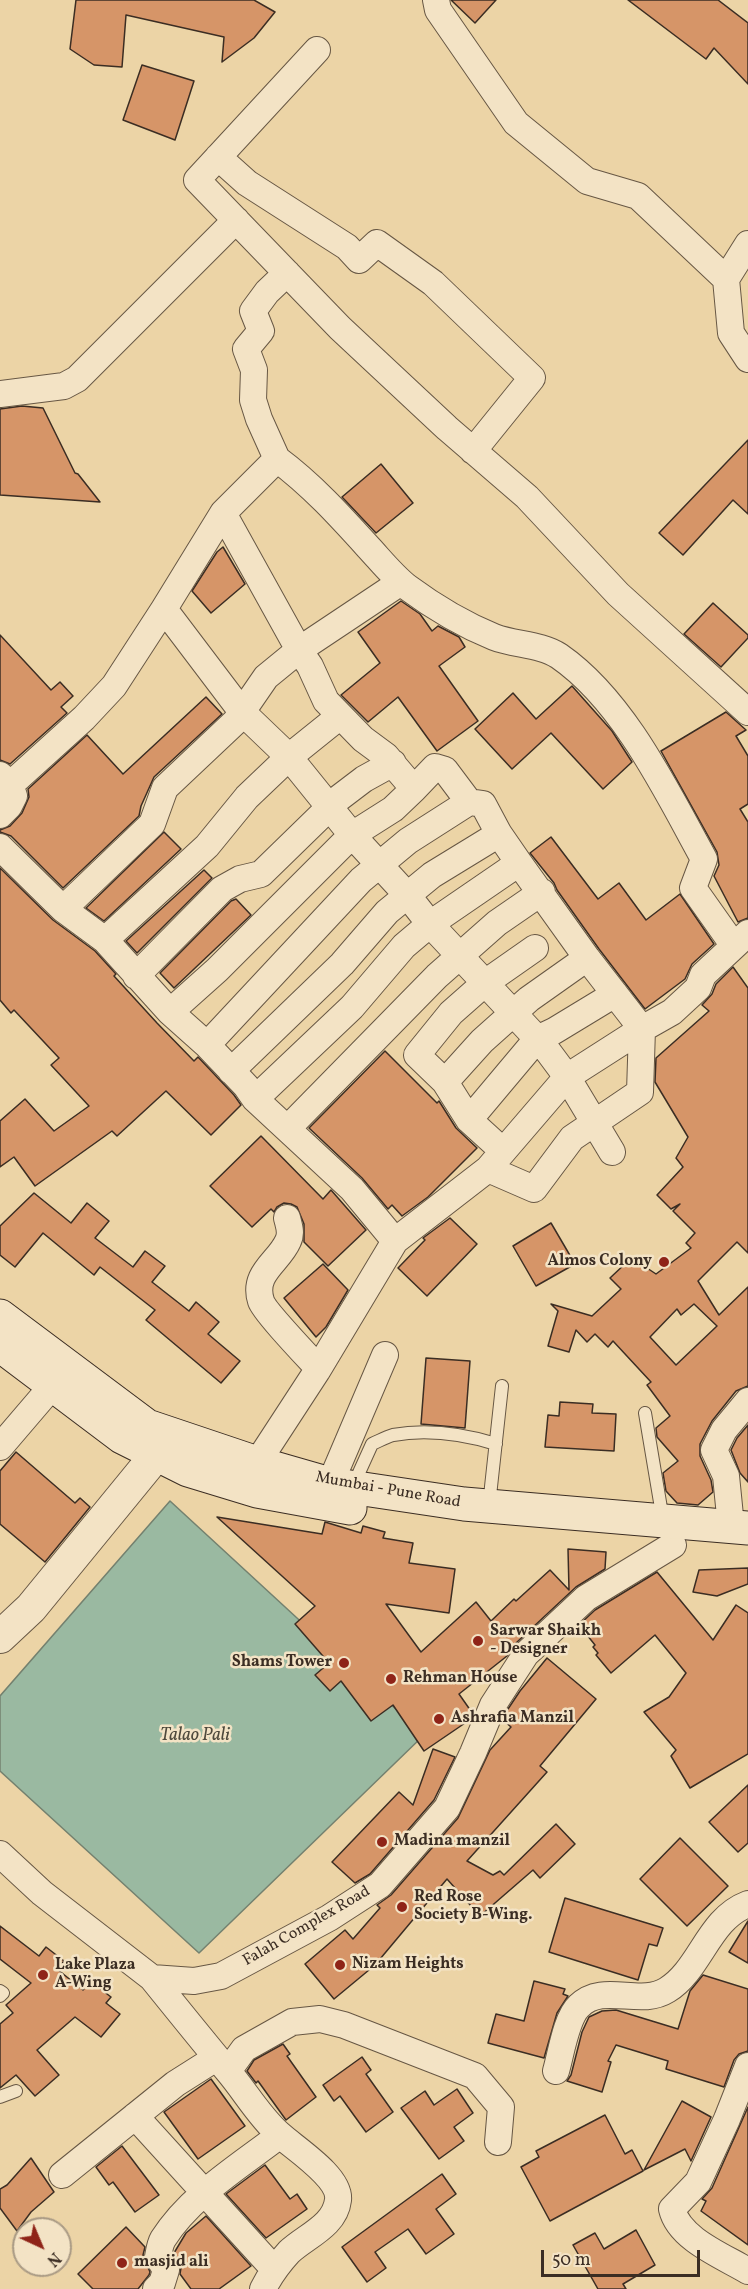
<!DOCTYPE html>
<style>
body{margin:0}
#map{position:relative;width:748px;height:2289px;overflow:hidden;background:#ecd4a6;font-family:Vollkorn,serif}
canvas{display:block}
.north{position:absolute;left:12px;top:2217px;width:60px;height:60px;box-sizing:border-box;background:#f3e3c5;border:2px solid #a99a84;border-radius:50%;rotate:136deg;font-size:16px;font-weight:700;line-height:24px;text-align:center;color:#3b2d23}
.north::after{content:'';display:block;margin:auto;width:21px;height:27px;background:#8f2418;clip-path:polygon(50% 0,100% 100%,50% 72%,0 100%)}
.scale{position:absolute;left:541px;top:2250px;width:159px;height:27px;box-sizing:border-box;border:3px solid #3b2d23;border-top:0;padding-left:8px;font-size:18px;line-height:21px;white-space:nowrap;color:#3b2d23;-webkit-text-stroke:4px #f3e3c5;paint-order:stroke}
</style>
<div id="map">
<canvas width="748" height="2289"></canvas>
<div class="north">N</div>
<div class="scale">50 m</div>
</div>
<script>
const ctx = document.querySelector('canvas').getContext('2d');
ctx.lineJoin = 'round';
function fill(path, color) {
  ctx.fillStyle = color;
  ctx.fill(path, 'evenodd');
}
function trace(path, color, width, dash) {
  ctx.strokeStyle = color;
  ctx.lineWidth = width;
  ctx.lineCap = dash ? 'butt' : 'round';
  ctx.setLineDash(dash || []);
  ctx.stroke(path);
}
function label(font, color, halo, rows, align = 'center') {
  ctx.font = font + ' Vollkorn,serif';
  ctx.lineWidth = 5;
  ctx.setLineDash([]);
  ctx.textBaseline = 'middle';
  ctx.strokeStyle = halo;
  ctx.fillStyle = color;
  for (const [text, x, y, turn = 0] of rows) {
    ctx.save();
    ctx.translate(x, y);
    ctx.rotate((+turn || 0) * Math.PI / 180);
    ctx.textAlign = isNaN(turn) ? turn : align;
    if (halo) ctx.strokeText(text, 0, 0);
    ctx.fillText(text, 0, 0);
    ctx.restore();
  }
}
const water = new Path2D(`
 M170 1501 424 1735 199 1953 0 1771V1696Z`);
const building = new Path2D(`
 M76 0H254L275 12 254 38 222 62 224 37 126 15 122 67 94 65 70 49Z
 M451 0H496L475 23Z
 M628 0H718L748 23V84L714 48 706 59Z
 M142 65 194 81 175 140 123 120Z
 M22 406 43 408 75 473 78 474 100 502 0 495V409Z
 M748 440V514L733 500 683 555 659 533Z
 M381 464 413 503 376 533 342 497Z
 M223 547 245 584 211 613 192 591 217 552Z
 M401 601 420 614 432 631 438 626 459 637 465 647 439 666 478 721 437 751 398 697 368 722 341 695 380 663 358 632Z
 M713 603 748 635V638L721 667 684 634Z
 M0 635 51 690 60 682 73 696 61 707 67 713 10 764 0 760Z
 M572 686 612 731 632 762 603 789 551 733 512 769 475 729 513 693 536 719Z
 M206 697 222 714 154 777 141 806 139 816 63 888 11 836 0 832V830L10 826 22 813 29 797 28 789 87 735 123 774Z
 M726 712 746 730 736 736 748 756V804L740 809 748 822V918L738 922 714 876 719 865 717 852 661 751Z
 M164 832 181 849 104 921 86 908Z
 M551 837 598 899 619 883 646 920 680 894 714 944 692 964 685 979 645 1009 599 949 557 890 554 883 530 853Z
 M0 868 53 920 95 951 116 974 114 976 157 1023 194 1061 198 1057 234 1095 241 1105 211 1135 166 1091 117 1136 112 1131 35 1186 14 1157 0 1167V1121L25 1099 54 1131 89 1106 51 1065 59 1058 14 1010 11 1013 0 1000Z
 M204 870 212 878 137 953 126 941Z
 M236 899 251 915 174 988 160 973 231 901Z
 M733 967 748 988V1253L737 1242 698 1281 719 1315 748 1287V1386L736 1391 712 1421 700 1444V1456L711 1480 713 1492 698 1505 677 1503 666 1491 663 1473 678 1461 657 1437 656 1428 670 1416 647 1385 651 1382 613 1341 608 1347 595 1334 587 1342 576 1330 569 1352 548 1346 558 1311 551 1304 592 1316 621 1289 610 1278 627 1262H638L656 1274 691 1248 686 1243 695 1233 673 1211 680 1204 671 1209 657 1195 683 1167 676 1158 688 1137 655 1082 656 1058 709 1011 702 1005 712 994 716 984ZM694 1304 717 1326 676 1365 650 1337 677 1309 681 1315Z
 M385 1051 437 1103 439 1101 456 1128 477 1148 428 1197 402 1216 392 1205 388 1209 362 1178 309 1128Z
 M261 1136 323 1199 331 1190 366 1230 328 1266 304 1242V1224L297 1207 291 1204 284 1203 277 1207 274 1212 271 1209 252 1227 210 1186Z
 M34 1193 71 1223 87 1203 109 1221 95 1238 133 1267 145 1251 165 1266 152 1282 189 1311 196 1302 219 1322 208 1334 240 1361 221 1383 146 1320 155 1310 100 1267 94 1275 43 1233 15 1267 0 1255V1226Z
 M450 1218 477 1244 427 1296 398 1268 425 1240 423 1238Z
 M551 1223 575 1264 536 1286 513 1246Z
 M323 1264 348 1290 326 1327 316 1337 284 1298Z
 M426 1358 470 1361 465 1428 421 1424Z
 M560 1402 593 1404 592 1413 616 1414 614 1451 545 1447 548 1415 559 1416Z
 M748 1425V1482L740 1473 731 1450 737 1438Z
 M16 1452 75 1503 80 1498 90 1507 45 1562 0 1524V1471Z
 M217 1517 322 1534 325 1522 361 1533 363 1526 385 1532 383 1538 413 1543 409 1563 455 1569 449 1613 386 1604 421 1652 476 1602 491 1621 514 1599 516 1601 550 1570 569 1590 568 1549 606 1552 605 1569 576 1587 516 1643 507 1656 459 1694 473 1714 471 1719 424 1751 393 1705 371 1721 341 1681 330 1691 315 1675 329 1663 295 1624 315 1606Z
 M748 1568V1584L717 1596 693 1592 699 1570Z
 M657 1572 713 1640 736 1605 748 1613V1754L690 1788 671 1756 676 1750 644 1712 669 1697 686 1673 655 1635 611 1673 596 1655 598 1653 593 1647 595 1645 579 1625 595 1610Z
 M547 1658 596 1699 540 1766 547 1772 467 1861 493 1875 500 1871 504 1875 556 1824 575 1844 540 1878 533 1870 480 1916 447 1879 375 1965 334 1999 305 1964 345 1930 353 1939 380 1908 377 1905 391 1895 458 1818 490 1750 511 1727 503 1720 506 1712 520 1691Z
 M433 1749 455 1757 434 1800 370 1874 355 1883 332 1862 399 1792 413 1805Z
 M748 1785V1843L738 1852 709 1822Z
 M680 1838 728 1886 687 1926 640 1879Z
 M565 1898 663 1928 657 1946 649 1944 638 1980 549 1952Z
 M748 1921V1963L729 1952Z
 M0 1926 39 1956 46 1947 64 1961 57 1969 83 1990 90 1981 111 1997 106 2003 120 2014 101 2037 75 2017 37 2050 59 2075 35 2096 16 2075 0 2088V2024L13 2013 6 2005 31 1983 0 1959Z
 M703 1975 748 1989V2051L739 2054 734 2060 724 2087 666 2069 668 2061 616 2045 608 2061 611 2062 602 2092 567 2081 571 2075 582 2032 589 2017 602 2011 616 2010 678 2029 690 1991Z
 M534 1981 565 1989 563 1994 568 1996 557 2013 544 2058 488 2043 496 2014 524 2021Z
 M283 2044 290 2054 287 2056 316 2097 286 2120 258 2081 256 2083 247 2071 254 2060Z
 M362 2057 371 2070 366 2074 393 2112 366 2132 340 2096 334 2101 323 2085Z
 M211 2079 245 2126 198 2159 164 2112Z
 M457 2089 473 2113 454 2127 464 2141 439 2159 401 2108 425 2091 434 2105Z
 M682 2101 711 2117 691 2161 685 2149 644 2170Z
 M748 2107V2245L701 2211 706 2201 702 2199 712 2188Z
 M605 2115 625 2154 632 2150 643 2171 550 2221 521 2167 539 2157 536 2151Z
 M122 2146 159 2195 135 2212 113 2182 109 2185 96 2167Z
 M31 2158 54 2192 31 2212 17 2231 0 2208V2189L7 2185Z
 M265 2165 290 2199 297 2194 307 2209 266 2238 226 2194Z
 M442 2174 456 2194 436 2209 454 2234 426 2254 408 2229 375 2252 386 2268 367 2282 342 2247Z
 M206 2216 251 2266 219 2289H191L180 2274 181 2268 174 2253 186 2233Z
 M126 2227 145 2247 143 2255 150 2272 149 2275 138 2289H93L78 2274Z
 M636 2230 655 2265 623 2284 626 2289H598L573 2245 595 2233 604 2249Z`);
const service = new Path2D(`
 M645 1413 663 1520
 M353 1486 372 1444C379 1441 386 1437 393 1435 427 1429 463 1434 496 1444
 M489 1505 502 1386
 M0 1991 3 1993 0 1996
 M0 2097 16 2091`);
const minor = new Path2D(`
 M436 0 438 10 516 123 587 181 638 196 726 279
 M317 50 197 180 340 328 447 428 527 497 618 594 748 712
 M218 157 247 183 347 247 359 260 377 243 433 283 532 378 473 451
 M748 244 726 279 731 333 748 359
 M0 394 64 386 77 379 236 220
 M277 459 259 419 253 400 254 370 246 349 261 331 253 311 267 292 287 273
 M223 513 299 650 310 666 326 701 363 739 386 756 414 789 435 767 445 770 469 802 483 804 499 834 519 863 587 958 642 1029 567 1077 488 1169
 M0 775 10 785 84 718 114 686 164 609
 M0 815 9 806 14 796 10 785
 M0 847 63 909 105 940 170 1012 207 1045 246 1086 255 1099 352 1189 395 1241 317 1371 257 1463 250 1479
 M63 909 152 824 165 788 235 722 266 677 299 650 401 582
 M105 940 207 846 247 797 289 757 340 716
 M136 976 222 889 240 879 261 874 339 798 364 779 393 763
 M170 1012 217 970 352 835 393 809 414 789
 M207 1045 361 880 408 841 469 802
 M231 1071 342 964 387 912 432 875 499 834
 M445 1082 482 1041 529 999 587 958
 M255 1099 352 1007 404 946 430 924 519 863
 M469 1120 537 1039 554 1031 615 994
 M288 1128 437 976 497 923 542 892
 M503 1151 469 1120 445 1082 417 1055 451 1013 485 983 535 948
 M612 1152 567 1077 544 1046 430 924 408 896 352 835 289 757 242 712 164 609 223 513 277 459C312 485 340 516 369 548 381 561 393 576 407 587 434 607 462 624 494 637 515 645 541 644 559 656 624 701 667 792 704 859L693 888 734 946
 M287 1218C289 1226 292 1233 288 1241 279 1262 252 1273 261 1301 264 1311 308 1357 318 1368
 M395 1241 488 1169 534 1189 572 1138 640 1092 642 1029 672 1012 698 988 703 975 748 933
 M0 1447 53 1385
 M330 1484 385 1355
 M731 1526 726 1476 714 1450 724 1430 748 1401
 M0 1854 42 1893 152 1978 194 1981 221 1976 329 1918 380 1885 447 1808 473 1753 493 1705 526 1654 586 1598 673 1545
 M152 1978C177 2009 202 2040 227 2070 245 2091 258 2115 279 2134 294 2148 341 2177 338 2200 335 2226 306 2236 289 2252 278 2264 270 2275 263 2289
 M748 2066 727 2119 698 2182 672 2209C679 2239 723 2256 748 2271
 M228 2071 244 2049 292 2022 320 2019 344 2025 475 2076 501 2107 498 2142
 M556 2071C561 2054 566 2018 579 2006 603 1982 640 2007 667 1990 701 1969 708 1919 748 1904
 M135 2116 274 2269
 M62 2175 175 2084 216 2058
 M156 2289 162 2283 166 2270 158 2257C159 2251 160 2244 163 2239 190 2196 240 2166 280 2135`);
const tertiary = new Path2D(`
 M0 1637 31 1608 157 1454 176 1438`);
const secondary = new Path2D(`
 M0 1316 147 1426 257 1463 330 1484 464 1504 748 1528
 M0 1345 122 1437 188 1470 257 1491 350 1508`);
const markers = [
 [664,1262,6,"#8f2418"],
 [478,1641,6,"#8f2418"],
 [344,1663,6,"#8f2418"],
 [391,1679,6,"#8f2418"],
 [439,1719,6,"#8f2418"],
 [382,1842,6,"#8f2418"],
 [402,1907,6,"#8f2418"],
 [340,1965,6,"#8f2418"],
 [43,1975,6,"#8f2418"],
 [122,2263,6,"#8f2418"]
];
const poiNames = [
 ["Almos Colony",652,1262,"right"],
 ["Sarwar Shaikh",490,1632],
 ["- Designer",490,1650],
 ["Shams Tower",332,1663,"right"],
 ["Rehman House",403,1679],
 ["Ashrafia Manzil",451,1719],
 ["Madina manzil",394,1842],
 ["Red Rose",414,1898],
 ["Society B-Wing.",414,1916],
 ["Nizam Heights",352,1965],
 ["Lake Plaza",55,1966],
 ["A-Wing",55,1984],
 ["masjid ali",134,2263]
];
const streetNames = [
 ["Mumbai - Pune Road",388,1491,10],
 ["Falah Complex Road",307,1927,-30]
];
const waterNames = [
 ["Talao Pali",195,1737]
];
fill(water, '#9ab9a1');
trace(water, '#74816f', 1.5);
fill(building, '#d69568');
trace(building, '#3b2d23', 1.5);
trace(service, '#675744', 14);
trace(minor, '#675744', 28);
trace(tertiary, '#675744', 34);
trace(secondary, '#3b2d23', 35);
trace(service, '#f3e3c5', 12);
trace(minor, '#f3e3c5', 26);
trace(tertiary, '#f3e3c5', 32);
trace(secondary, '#f3e3c5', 33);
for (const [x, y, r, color] of markers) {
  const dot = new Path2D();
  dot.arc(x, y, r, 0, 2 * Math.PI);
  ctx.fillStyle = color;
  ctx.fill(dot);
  trace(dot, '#f3e3c5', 2);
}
label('bold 16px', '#3b2d23', '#f3e3c5', poiNames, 'left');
label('16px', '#3b2d23', '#f3e3c5', streetNames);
label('italic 18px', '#4e493c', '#f3e3c5', waterNames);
</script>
